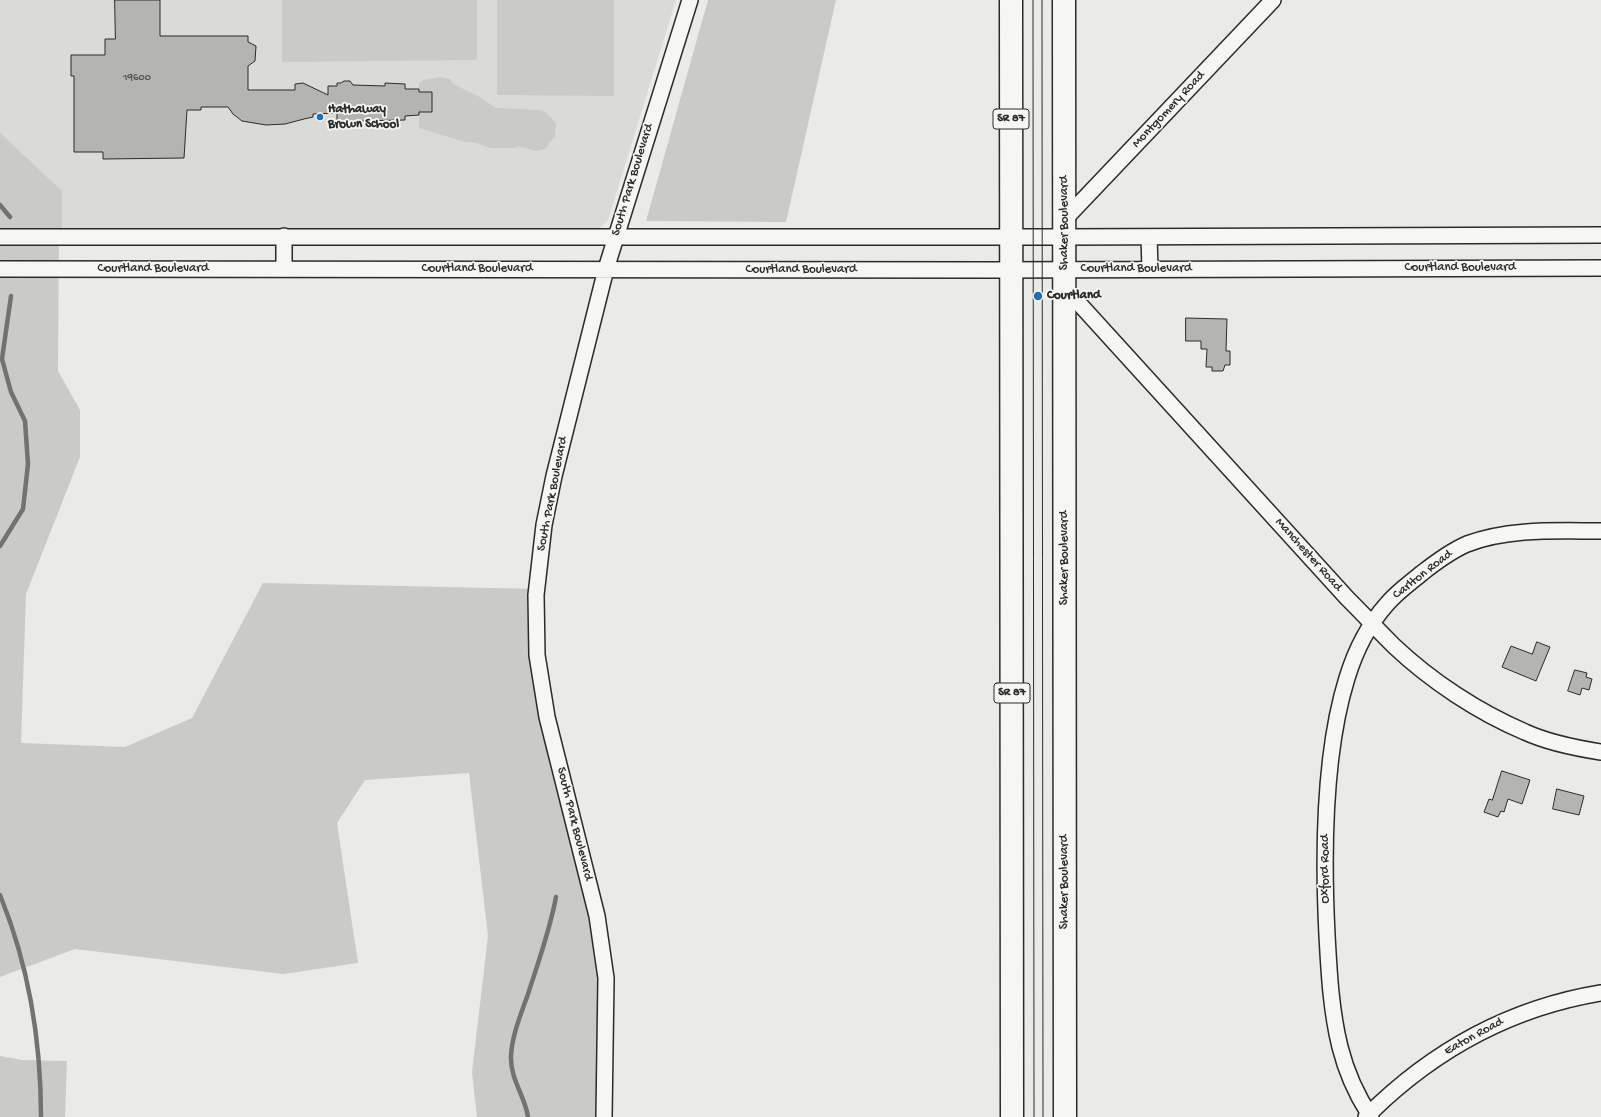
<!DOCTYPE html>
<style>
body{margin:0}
canvas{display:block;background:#eaeae6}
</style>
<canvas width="1601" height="1117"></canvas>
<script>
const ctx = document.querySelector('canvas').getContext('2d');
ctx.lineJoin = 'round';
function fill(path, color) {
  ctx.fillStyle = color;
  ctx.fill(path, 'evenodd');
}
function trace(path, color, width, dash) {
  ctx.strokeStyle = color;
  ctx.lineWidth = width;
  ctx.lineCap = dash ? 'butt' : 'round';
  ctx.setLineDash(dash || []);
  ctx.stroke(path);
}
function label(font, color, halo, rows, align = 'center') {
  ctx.font = font + ' "Gochi Hand",sans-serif';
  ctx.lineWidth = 3.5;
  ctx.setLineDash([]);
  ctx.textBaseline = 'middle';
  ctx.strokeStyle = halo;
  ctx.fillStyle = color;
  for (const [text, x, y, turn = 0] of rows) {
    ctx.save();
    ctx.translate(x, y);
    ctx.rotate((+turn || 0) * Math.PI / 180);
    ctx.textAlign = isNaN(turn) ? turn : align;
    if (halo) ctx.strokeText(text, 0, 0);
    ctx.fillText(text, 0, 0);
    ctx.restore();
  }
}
const built = new Path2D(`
 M0 0H676L608 220 599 228 283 230H0Z`);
const green = new Path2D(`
 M282 0H477V60L282 62Z
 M497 0H614V96L497 95Z
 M708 0H836L786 222 646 221Z
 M439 77 450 79 453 84 478 96 496 108 539 110 545 112 556 123 555 136 545 149 537 151 518 146 515 148H491L476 143 465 142 419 128V112H432V93L419 92V83L424 80Z
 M0 133 62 191V230L59 231 58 371 80 410V457L26 594 21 743 125 747 192 718 263 583 537 589V655L597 916 604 1117H477L472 1072 488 936 469 773 365 780 337 823 358 963 283 974 75 949 0 977Z
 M0 1056 22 1060 67 1061 65 1117H0Z`);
const stream = new Path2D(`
 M0 205 10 217
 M0 546 23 509 28 464 25 421 11 392 2 359 11 296
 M0 895C29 966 41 1040 41 1117
 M528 1117C525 1096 510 1079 511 1056 512 1035 521 1014 528 994 538 963 550 930 556 897`);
const building = new Path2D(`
 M115 0H160V36H248V42L256 46 255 61 248 66V90H295V84L303 83 328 95V86H337V83H341L344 81H350L353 85 385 86V83L405 84V89H419V92H432V112H419V115L405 116V120L356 121V125H337V113L313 114V117L304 119 285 124 266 125 242 121 233 114 228 107H201V110H187L184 158 103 159V152H74V76H71V55H105V39H115Z
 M1186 318 1227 319 1226 351H1230V365H1225L1223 371H1212V367H1206L1207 349H1201V341H1186Z
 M1537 642 1550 647 1536 681 1502 667 1511 646 1532 654Z
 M1575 670 1587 673 1586 677 1592 679 1589 690 1582 688 1580 695 1568 691Z
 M1502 771 1530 780 1522 804 1508 799 1504 812 1501 811 1498 817 1484 812 1489 799 1492 800Z
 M1557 789 1584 796 1579 815 1553 809Z`);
const minor = new Path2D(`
 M1064 220 1273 0
 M284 236V269
 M0 237H1065L1601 235
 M1149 237 1150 269
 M0 269 995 270 1601 268
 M1065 288 1347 598C1363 614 1378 630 1394 646 1431 681 1478 712 1525 732 1549 743 1575 748 1601 752
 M604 1117 606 978 597 916 547 717 537 655 536 595 544 525 554 476 606 269 690 0
 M1366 1117C1431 1052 1510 1008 1601 993
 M1371 1117C1357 1096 1346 1071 1340 1047 1331 1011 1329 972 1327 935 1323 855 1323 755 1347 678 1355 652 1369 624 1387 604 1397 592 1410 583 1422 573 1436 562 1451 551 1467 544 1509 528 1557 531 1601 531`);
const primary = new Path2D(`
 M1011 0 1012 1117
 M1064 0 1065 1117`);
const tram = new Path2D(`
 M1033 0 1034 1117
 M1042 0 1043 1117`);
const markers = [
 [320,117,4,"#1f6fb2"],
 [1038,296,5,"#1f6fb2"]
];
const numberNames = [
 ["19600",137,78]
];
const shields = [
 [1011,119,36],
 [1012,693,36]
];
const shieldNames = [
 ["SR 87",1011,119],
 ["SR 87",1012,693]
];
const poiNames = [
 ["Hathaway",328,110],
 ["Brown School",328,125],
 ["Courtland",1047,296]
];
const streetNames = [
 ["Montgomery Road",1169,110,-47],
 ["South Park Boulevard",633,180,-73],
 ["Shaker Boulevard",1065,223,-90],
 ["Courtland Boulevard",1460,268],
 ["Courtland Boulevard",153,269],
 ["Courtland Boulevard",477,269],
 ["Courtland Boulevard",1136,269],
 ["Courtland Boulevard",801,270],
 ["South Park Boulevard",553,494,-79],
 ["Manchester Road",1308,555,48],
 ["Shaker Boulevard",1065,558,-90],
 ["Carlton Road",1423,575,-38],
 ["South Park Boulevard",574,824,76],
 ["Oxford Road",1326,869,-90],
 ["Shaker Boulevard",1065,882,-90],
 ["Eaton Road",1474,1037,-29]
];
fill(built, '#dadad6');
fill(green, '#cacac7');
trace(stream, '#727270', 4.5);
fill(building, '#b4b4b1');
trace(building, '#2b2b2b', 1);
trace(minor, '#2b2b2b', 18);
trace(primary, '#2b2b2b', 25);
trace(minor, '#f6f6f2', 15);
trace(primary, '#f6f6f2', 22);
trace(tram, '#2b2b2b', 1);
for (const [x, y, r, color] of markers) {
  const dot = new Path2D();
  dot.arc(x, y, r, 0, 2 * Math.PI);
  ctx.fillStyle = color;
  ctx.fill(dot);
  trace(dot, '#f6f6f2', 1.5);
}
label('11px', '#4d4d4c', null, numberNames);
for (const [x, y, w] of shields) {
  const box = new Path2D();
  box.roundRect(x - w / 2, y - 10, w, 20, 3);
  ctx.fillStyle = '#f6f6f2';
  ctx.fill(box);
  trace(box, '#2b2b2b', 1);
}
label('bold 12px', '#2b2b2b', null, shieldNames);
label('bold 13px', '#2b2b2b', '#f6f6f2', poiNames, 'left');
label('13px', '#2b2b2b', '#f6f6f2', streetNames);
</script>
